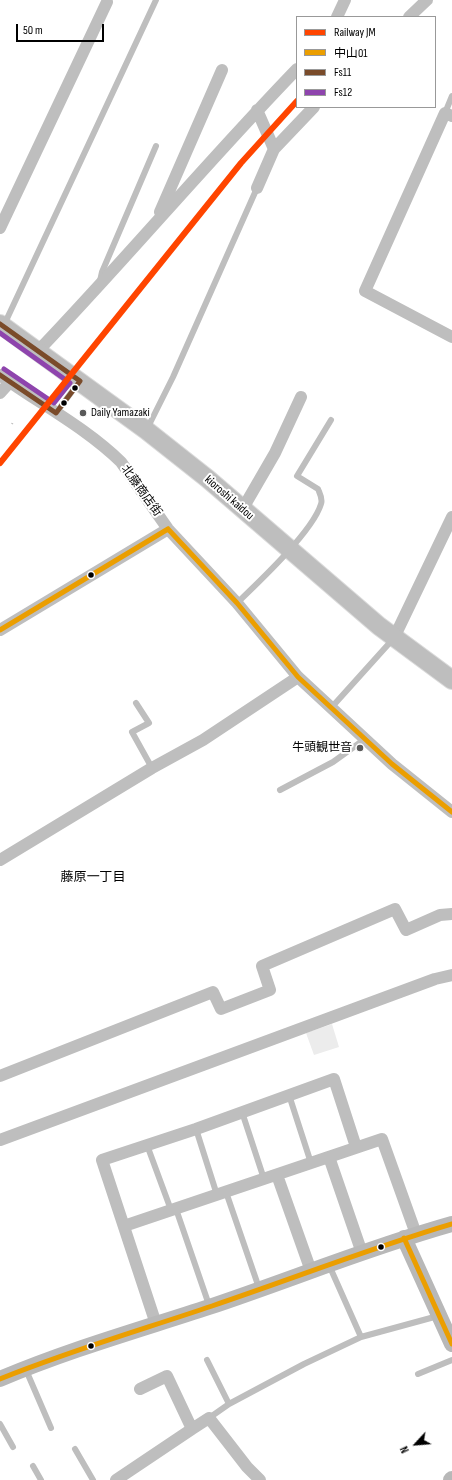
<!DOCTYPE html>
<meta charset="utf-8">
<style>
body{margin:0}
#map{position:relative;width:452px;height:1480px;overflow:hidden;background:#fff;font-family:"Sofia Sans Condensed","Noto Sans JP",sans-serif}
canvas{display:block}
.legend{position:absolute;left:296px;top:16px;width:140px;height:92px;box-sizing:border-box;background:#fff;border:1px solid #999;margin:0;padding:5px 7px;list-style:none;font-size:12px;color:#000}
.legend li{display:flex;align-items:center;gap:8px;height:20px}
.legend b{width:20px;border:1px solid #999}
.north{position:absolute;left:396px;top:1424px;width:40px;height:40px;-webkit-text-stroke:3px #fff;paint-order:stroke;rotate:244deg;font-size:11px;font-weight:700;line-height:16px;text-align:center;color:#000}
.north::after{content:'';display:block;margin:auto;width:14px;height:18px;background:#000;clip-path:polygon(50% 0,100% 100%,50% 72%,0 100%)}
.scale{position:absolute;left:16px;top:24px;width:88px;height:18px;box-sizing:border-box;border:2px solid #000;border-top:0;padding-left:5px;font-size:12px;line-height:14px;white-space:nowrap;color:#000;-webkit-text-stroke:3px #fff;paint-order:stroke}
</style>
<div id="map">
<canvas width="452" height="1480"></canvas>
<ul class="legend">
<li><b style="height:5px;background:#ff4500"></b>Railway JM</li>
<li><b style="height:5px;background:#eb9e00"></b>中山01</li>
<li><b style="height:5px;background:#7a4b2a"></b>Fs11</li>
<li><b style="height:5px;background:#8e44ad"></b>Fs12</li>
</ul>
<div class="north">N</div>
<div class="scale">50 m</div>
</div>
<script>
const ctx = document.querySelector('canvas').getContext('2d');
ctx.lineJoin = 'round';
function fill(path, color) {
  ctx.fillStyle = color;
  ctx.fill(path, 'evenodd');
}
function trace(path, color, width, dash) {
  ctx.strokeStyle = color;
  ctx.lineWidth = width;
  ctx.lineCap = dash ? 'butt' : 'round';
  ctx.setLineDash(dash || []);
  ctx.stroke(path);
}
function label(font, color, halo, rows, align = 'center') {
  ctx.font = font + ' "Sofia Sans Condensed","Noto Sans JP",sans-serif';
  ctx.lineWidth = 4;
  ctx.setLineDash([]);
  ctx.textBaseline = 'middle';
  ctx.strokeStyle = halo;
  ctx.fillStyle = color;
  for (const [text, x, y, turn = 0] of rows) {
    ctx.save();
    ctx.translate(x, y);
    ctx.rotate((+turn || 0) * Math.PI / 180);
    ctx.textAlign = isNaN(turn) ? turn : align;
    if (halo) ctx.strokeText(text, 0, 0);
    ctx.fillText(text, 0, 0);
    ctx.restore();
  }
}
const green = new Path2D(`
 M332 1024 339 1047 314 1055 306 1033Z`);
const path = new Path2D(`
 M12 424 13 422`);
const lane = new Path2D(`
 M445 113 452 96
 M100 281 102 272 156 146
 M4 325 156 0
 M56 413 79 382
 M147 429 173 377 257 188
 M237 603C259 582 313 531 321 504 323 499 320 494 318 489L297 476 331 420
 M136 703 149 723 132 732 152 768
 M331 708 394 638
 M280 790 333 762 365 739
 M289 1095 311 1163
 M242 1112 264 1179
 M196 1129 217 1195
 M147 1145 171 1210
 M226 1192 259 1288
 M176 1209 209 1305
 M329 1265 361 1337
 M207 1360 229 1404
 M26 1370 51 1428
 M418 1374 452 1360
 M209 1418 229 1404 304 1364 361 1337 438 1316
 M0 1424 13 1447
 M75 1449 93 1480
 M33 1466 41 1480`);
const street = new Path2D(`
 M337 17 345 0
 M409 17 427 0
 M257 110 274 149
 M452 116 445 113 365 291 452 337
 M257 188 274 149 314 107
 M160 212 222 70
 M0 228 107 2
 M38 351C126 259 208 161 297 69
 M0 375C40 404 85 427 121 462L168 529 237 603 298 677 392 764 452 812
 M0 393 10 382
 M242 510 275 453 301 397
 M0 630 168 529
 M394 638 452 517
 M0 860 152 768 203 740 298 677
 M0 1076 213 992 221 1009 270 990 262 966 395 909 406 930 440 915 452 914
 M0 1140 435 979 452 975
 M329 1157 362 1253
 M277 1175 311 1271
 M124 1226 382 1139 416 1234
 M156 1324 102 1160 196 1129 334 1079 356 1147
 M140 1389 167 1376 192 1429 209 1418 247 1467 260 1480
 M116 1480 192 1429`);
const secondary = new Path2D(`
 M404 1238 452 1344
 M0 1379C68 1350 139 1330 209 1307 290 1280 370 1247 452 1224
 M451 1480 452 1479`);
const primary = new Path2D(`
 M0 324 146 430 208 479 379 626 452 680`);
const bus1 = new Path2D(`
 M168 529 237 603 298 677 392 764 452 812
 M0 630 168 529
 M404 1238 452 1344
 M0 1379C69 1351 141 1330 212 1306 292 1279 371 1248 452 1224`);
const bus2 = new Path2D(`
 M0 324 80 381 56 413 0 375`);
const bus3 = new Path2D(`
 M0 333 70 383 54 403 4 369`);
const rail1 = new Path2D(`
 M0 463 241 163 297 101`);
const markers = [
 [75,388,3.5,"#000"],
 [64,403,3.5,"#000"],
 [83,413,4,"#595959"],
 [91,575,3.5,"#000"],
 [360,748,4,"#595959"],
 [381,1247,3.5,"#000"],
 [91,1346,3.5,"#000"]
];
const poiNames = [
 ["Daily Yamazaki",91,413],
 ["牛頭観世音",352,748,"right"]
];
const streetNames = [
 ["北藤商店街",141,491,54],
 ["kioroshi kaidou",229,498,41]
];
const neighbourhoodNames = [
 ["藤原一丁目",93,878]
];
fill(green, '#ececec');
trace(primary, '#dbdbdb', 20);
trace(path, '#b9b9b9', 2, [1, 2]);
trace(lane, '#bebebe', 6);
trace(street, '#bebebe', 12);
trace(secondary, '#b8b8b8', 16);
trace(primary, '#bebebe', 18);
trace(bus1, '#eb9e00', 5);
trace(bus2, '#7a4b2a', 5);
trace(bus3, '#8e44ad', 5);
trace(rail1, '#ff4500', 6);
for (const [x, y, r, color] of markers) {
  const dot = new Path2D();
  dot.arc(x, y, r, 0, 2 * Math.PI);
  ctx.fillStyle = color;
  ctx.fill(dot);
  trace(dot, '#fff', 1.5);
}
label('12px', '#000', '#fff', poiNames, 'left');
label('12px', '#000', '#fff', streetNames);
label('13px', '#000', '#fff', neighbourhoodNames);
</script>
